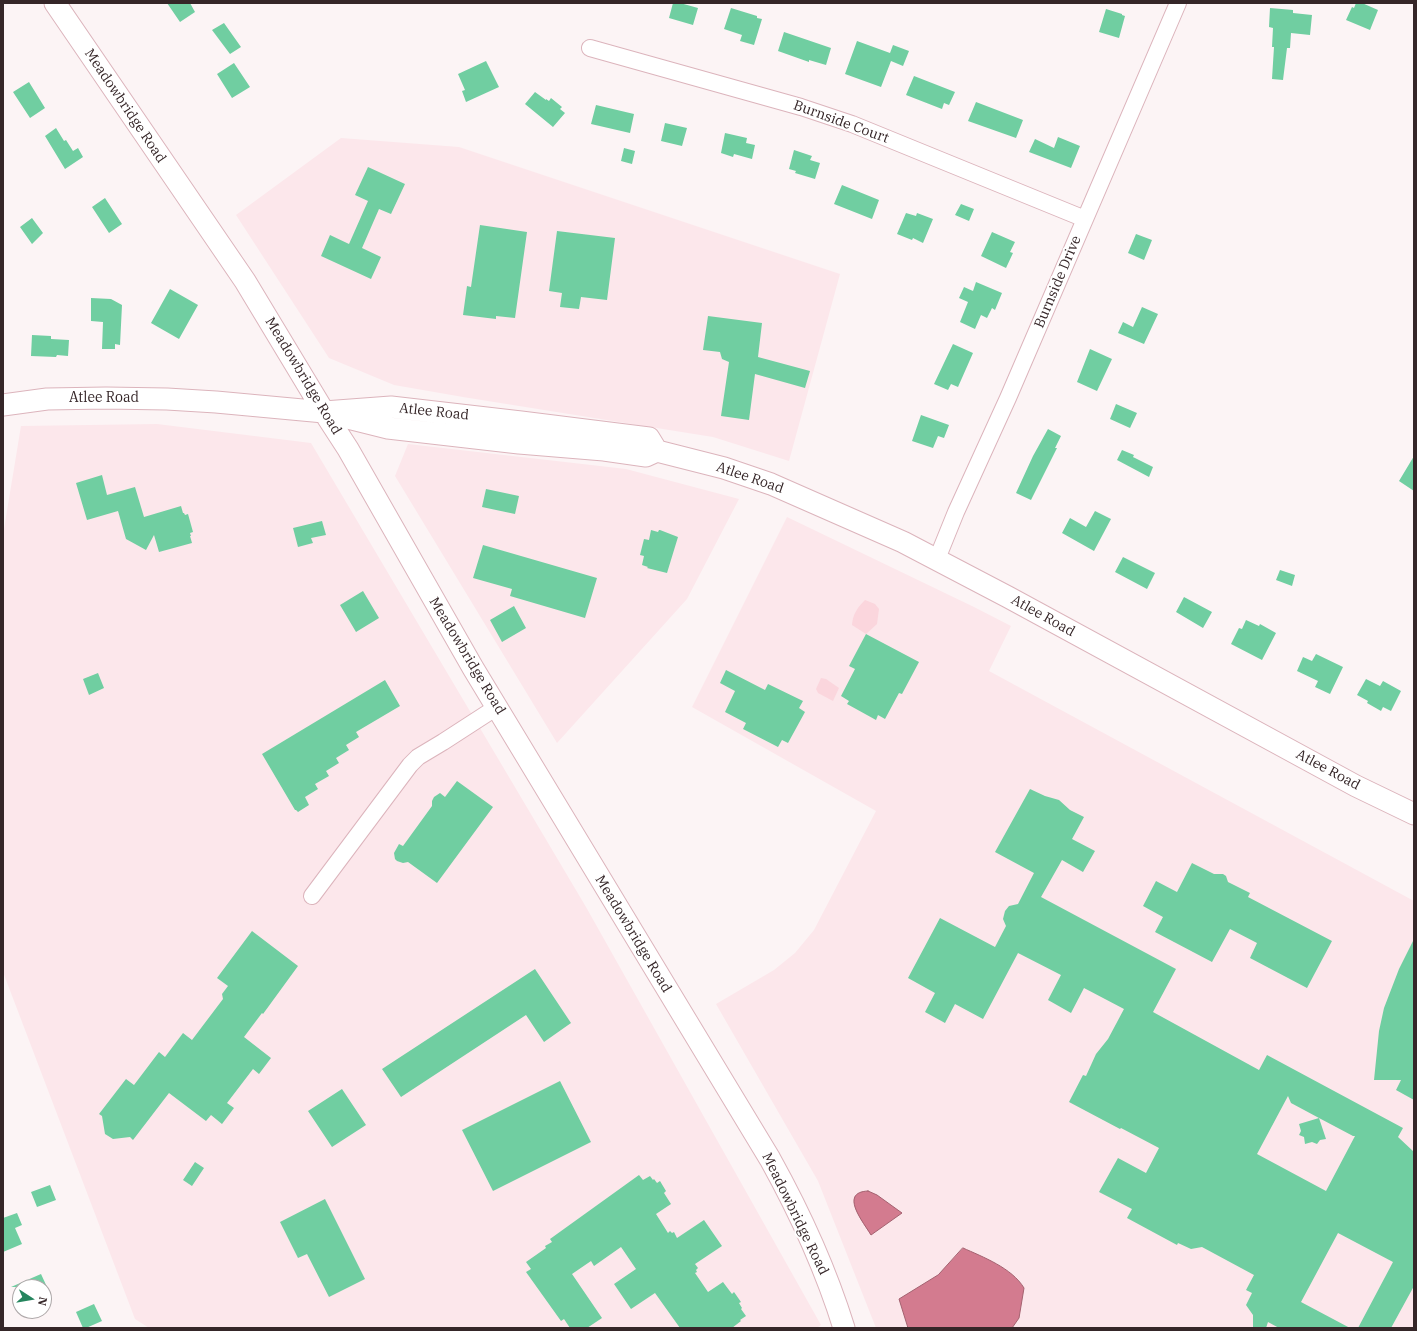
<!DOCTYPE html>
<style>
body{margin:0}
#map{position:relative;width:1417px;height:1331px;overflow:hidden;background:#fcf4f5;font-family:"IBM Plex Serif",serif}
canvas{display:block}
.frame{position:absolute;inset:0;border:4px solid #352628;pointer-events:none}
.north{position:absolute;left:12px;top:1279px;width:40px;height:40px;box-sizing:border-box;background:#fff;border:1px solid #aea8a9;border-radius:50%;rotate:102deg;font-size:11px;font-weight:700;line-height:16px;text-align:center;color:#352628}
.north::after{content:'';display:block;margin:auto;width:14px;height:18px;background:#25855e;clip-path:polygon(50% 0,100% 100%,50% 72%,0 100%)}
</style>
<div id="map">
<canvas width="1417" height="1331"></canvas>
<div class="frame"></div>
<div class="north">N</div>
</div>
<script>
const ctx = document.querySelector('canvas').getContext('2d');
ctx.lineJoin = 'round';
function fill(path, color) {
  ctx.fillStyle = color;
  ctx.fill(path, 'evenodd');
}
function trace(path, color, width, dash) {
  ctx.strokeStyle = color;
  ctx.lineWidth = width;
  ctx.lineCap = dash ? 'butt' : 'round';
  ctx.setLineDash(dash || []);
  ctx.stroke(path);
}
function label(font, color, halo, rows, align = 'center') {
  ctx.font = font + ' "IBM Plex Serif",serif';
  ctx.lineWidth = 4;
  ctx.setLineDash([]);
  ctx.textBaseline = 'middle';
  ctx.strokeStyle = halo;
  ctx.fillStyle = color;
  for (const [text, x, y, turn = 0] of rows) {
    ctx.save();
    ctx.translate(x, y);
    ctx.rotate((+turn || 0) * Math.PI / 180);
    ctx.textAlign = isNaN(turn) ? turn : align;
    if (halo) ctx.strokeText(text, 0, 0);
    ctx.fillText(text, 0, 0);
    ctx.restore();
  }
}
const built = new Path2D(`
 M341 138 459 147 840 274 789 461 713 437 463 397 394 385 329 358 236 215Z
 M157 424 311 443 586 907 821 1325 817 1328H149L135 1319 3 972V535L21 426Z
 M408 444 626 469 739 499 687 599 557 743 395 476Z
 M787 517 974 607 1011 626 989 671 1414 901V1328H876L818 1181 716 1004 774 970 795 953 814 930 876 811 692 707Z`);
const green = new Path2D(`
 M865 600 875 604 879 609 877 624 866 634 852 625C853 614 857 608 865 600Z
 M821 678 826 679 839 688 833 701 818 693 816 689Z`);
const water = new Path2D(`
 M868 1191 877 1195 902 1213 871 1235C864 1223 838 1192 868 1191Z
 M963 1248C983 1257 1012 1268 1024 1288L1019 1318 1012 1328H908L899 1299 938 1275Z`);
const building = new Path2D(`
 M167 3H190L195 12 180 22Z
 M673 3H680L698 8 693 25 669 18Z
 M1356 3H1362L1378 10 1370 30 1346 20 1352 7 1354 8Z
 M731 8 757 16V18L762 19 754 45 740 41 742 35 724 29Z
 M1270 8 1293 10V13L1312 15 1310 35 1291 33 1290 48H1287L1283 80 1272 79 1274 47H1272L1273 28 1269 27Z
 M1106 9 1122 14V15L1125 16 1119 38 1099 32Z
 M224 23 241 47 230 54 212 30Z
 M784 32 831 48 826 65 809 60V62L778 51Z
 M857 41 890 53 893 45 909 51 903 66 891 61 881 87 845 74Z
 M486 61 499 87 466 102 462 91 465 90 458 74Z
 M234 63 250 87 232 98 217 74Z
 M914 76 955 92 949 105 944 103 942 109 906 95Z
 M29 82 45 108 30 118 13 92Z
 M535 92 546 100V99L549 101 551 98 562 107 560 109 565 113 553 127 525 104Z
 M976 102 1023 120 1016 138 968 121Z
 M596 105 634 114 630 133 591 124Z
 M665 123 687 128 682 146 661 141Z
 M56 128 64 141 66 140 73 151 78 148 83 157 65 169 45 136Z
 M725 133 747 138 746 143 755 145 752 159 734 154 733 157 721 153Z
 M1058 137 1080 146 1071 168 1029 152 1035 139 1054 148Z
 M624 148 635 151 632 164 621 161Z
 M794 150 812 156 810 160 820 163 815 179 795 173 796 171 789 169Z
 M368 167 405 184 391 214 379 209 362 248 381 257 371 279 321 256 330 235 349 244 368 201 355 195Z
 M842 185 879 200 872 219 834 204Z
 M105 198 122 224 109 233 92 207Z
 M961 204 974 209 969 221 955 215Z
 M906 213 916 216 917 213 933 219 923 243 913 238 912 240 897 234Z
 M32 218 43 233 32 244 20 227Z
 M480 225 527 232 515 318 496 316V319L463 315 467 286 471 287Z
 M557 231 615 238 607 300 581 297 579 309 560 307 562 293 549 291Z
 M992 232 1015 242 1010 252 1013 253 1006 268 981 256Z
 M1136 234 1152 240 1144 260 1128 253Z
 M976 282 1002 293 995 310 992 308 987 318 981 315 975 329 960 322 968 302 959 298 964 287 973 291Z
 M170 289 198 305 179 339 151 323Z
 M91 298 111 299 122 305 120 345 115 344V349H102L103 322 91 321Z
 M1142 307 1158 314 1144 344 1118 333 1123 322 1133 327Z
 M708 316 762 323 758 357 810 371 805 388 755 374 749 420 721 416 729 362 722 359 720 352 703 350Z
 M32 335 51 336V339L69 340 68 356 57 355 56 357 31 356Z
 M953 344 973 353 958 387 951 384 948 390 934 384Z
 M1090 349 1112 359 1097 391 1077 382Z
 M1116 404 1137 413 1130 428 1110 419Z
 M921 415 949 425 944 438 938 436 933 448 912 441Z
 M1048 429 1061 436 1055 448H1057L1031 500 1016 493 1033 456Z
 M1122 450 1134 455 1131 461 1133 457 1153 467 1149 477 1117 460Z
 M1414 456V491L1399 481Z
 M102 475 107 495 135 487 144 517 181 506 183 513H184L185 515 188 514 193 532 190 533 191 536H190L192 543 159 552 154 535 146 550 126 539 118 511 87 520 76 483Z
 M486 489 519 496 515 514 482 507Z
 M1095 511 1111 519 1094 551 1062 533 1070 518 1086 527Z
 M322 521 326 535 311 538 313 543 298 547 293 528Z
 M651 530 658 532 659 530H660L678 537 667 573 647 568 648 567 642 565 644 556 640 555 644 539 649 540Z
 M483 545 597 578 585 618 510 596 512 589 473 578Z
 M1123 557 1155 573 1147 589 1115 572Z
 M1280 570 1295 575 1292 586 1276 580Z
 M363 591 379 618 356 632 340 605Z
 M1184 597 1212 612 1203 628 1176 612Z
 M514 606 526 628 502 642 490 620Z
 M1246 620 1259 626 1260 624 1276 633 1262 660 1231 644 1239 628 1242 629Z
 M866 634 919 662 902 694 899 693 885 719 878 715 876 720 847 704 849 701 841 696 855 669 849 666Z
 M1316 654 1343 667 1330 694 1315 687 1318 681 1297 671 1303 657 1312 661Z
 M726 670 765 690 768 684 803 701 799 708 805 712 788 743 782 740 778 747 743 729 746 723 725 712 735 691 720 683Z
 M98 673 104 688 89 695 83 679Z
 M1366 679 1380 686 1383 681 1401 691 1391 711 1383 707 1381 711 1367 703 1368 701 1357 695Z
 M385 680 400 706 356 732 359 737 346 745 349 750 336 758 339 763 326 771 329 776 315 784 318 789 305 797 309 805 298 812 296 810H295L262 754Z
 M457 781 493 807 437 883 408 862 403 863 397 861 395 859 394 853 399 844 403 846 432 806V801L434 797 440 793 445 797Z
 M1030 789 1045 796 1059 800 1070 810 1084 817 1072 839 1095 851 1083 872 1062 860 1041 897 1176 969 1153 1012 1259 1070 1267 1055 1403 1128 1398 1137 1414 1152V1286L1391 1328H1358L1393 1262 1338 1233 1301 1302 1350 1328H1279L1268 1322 1266 1328H1253V1315L1246 1305 1252 1293 1246 1290 1254 1275 1202 1247 1191 1249 1178 1243 1177 1245 1127 1218 1132 1209 1099 1192 1118 1158 1146 1173 1159 1148 1121 1128 1120 1129 1069 1102 1083 1075 1086 1076 1096 1054 1108 1039 1124 1009 1084 988 1071 1013 1048 1000 1061 975 1018 953 983 1019 955 1004 945 1023 925 1012 935 993 908 978 940 918 995 947 1006 926 1003 919 1005 911 1009 906 1018 904 1034 873 995 852ZM1288 1096 1291 1103 1319 1118 1299 1124 1301 1131 1299 1135 1304 1137 1305 1144 1312 1142 1317 1144 1320 1140 1326 1139 1319 1118 1353 1136H1355L1326 1191 1257 1154Z
 M1192 863 1214 874H1223L1226 876 1228 882 1250 893 1248 897 1332 941 1307 988 1250 958 1257 943 1230 929 1212 962 1155 932 1163 917 1143 906 1156 881 1177 892Z
 M252 931 298 966 263 1014 262 1013 244 1037 271 1058 259 1074 253 1069 227 1103 234 1108 222 1124 211 1115 206 1121 169 1093 133 1140 130 1137 113 1139 105 1134 102 1116 99 1114 126 1079 134 1085 159 1052 165 1057 183 1033 192 1040 223 999 222 994 228 986 217 978Z
 M1414 939V1100L1396 1090 1401 1080H1374L1379 1031 1384 1008 1399 969Z
 M535 969 571 1023 544 1042 526 1015 401 1097 382 1069Z
 M560 1081 591 1142 493 1191 462 1130Z
 M342 1089 366 1125 332 1147 308 1111Z
 M195 1162 204 1168 192 1186 183 1180Z
 M639 1175 643 1180 650 1176 653 1180 654 1179 657 1183 660 1181 666 1191 664 1193 671 1204 656 1214 668 1233 670 1231 672 1233 674 1232 677 1238 704 1220 722 1246 695 1264 698 1268 696 1270 697 1272 695 1273 708 1292 723 1282 732 1294 734 1292 741 1302 739 1303 742 1308 741 1309 746 1316 740 1320 741 1321 732 1328H680L655 1293 631 1309 614 1284 636 1269 621 1247 594 1266 591 1261 572 1274 602 1318 587 1328H570L564 1319 561 1321 526 1272 531 1269 526 1262 546 1248 545 1246 552 1242 550 1239Z
 M50 1185 56 1200 37 1207 31 1192Z
 M325 1199 365 1279 329 1297 307 1254 298 1258 280 1222Z
 M17 1213 22 1225 15 1228 22 1244 3 1252V1218Z
 M41 1274 47 1287H11Z
 M94 1304 102 1321 86 1328H83L76 1312Z`);
const minor = new Path2D(`
 M590 48 801 107 852 124 1085 219
 M937 559 956 512 1008 398 1178 3
 M312 896 410 765 418 757 443 742 497 707`);
const major = new Path2D(`
 M55 3 245 281 324 412 348 449 473 668 770 1159C800 1213 826 1270 844 1328
 M3 405 47 399 106 398 167 399 216 402 324 412 388 428 519 443 604 450 646 456 657 451
 M324 412 391 407 521 422 649 438 657 451 724 468 771 484 903 542 1008 597 1356 786 1414 814`);
const streetNames = [
 ["Meadowbridge Road",125,106,56],
 ["Burnside Court",841,122,20],
 ["Burnside Drive",1058,282,-67],
 ["Meadowbridge Road",303,376,59],
 ["Atlee Road",104,398],
 ["Atlee Road",434,412,6],
 ["Atlee Road",750,478,19],
 ["Atlee Road",1043,616,29],
 ["Meadowbridge Road",467,656,59],
 ["Atlee Road",1328,770,28],
 ["Meadowbridge Road",633,934,59],
 ["Meadowbridge Road",795,1214,64]
];
fill(built, '#fce7eb');
fill(green, '#fbd6dd');
fill(water, '#d37b8f');
trace(water, '#a46270', 1);
fill(building, '#70cea1');
trace(minor, '#dcb4bc', 18);
trace(major, '#dcb4bc', 23);
trace(minor, '#fff', 16);
trace(major, '#fff', 21);
label('14px', '#352628', '#fff', streetNames);
</script>
